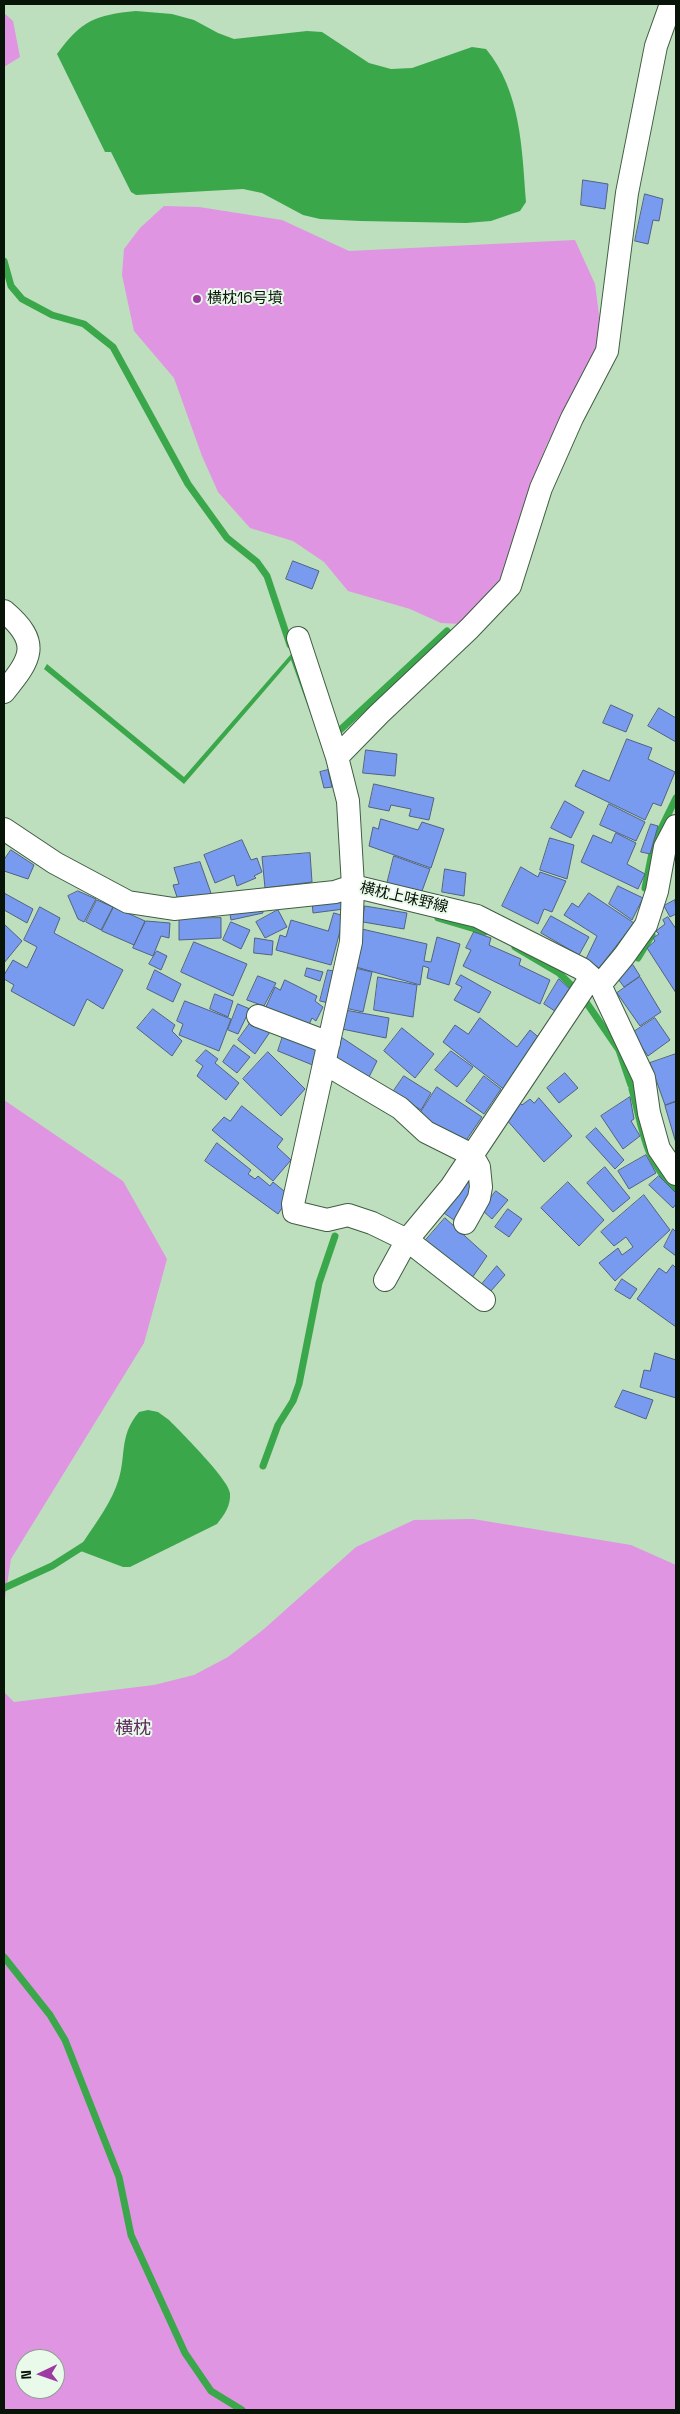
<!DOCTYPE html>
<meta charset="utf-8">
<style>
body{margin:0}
#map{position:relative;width:680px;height:2414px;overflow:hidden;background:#bddfbe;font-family:"Space Grotesk",sans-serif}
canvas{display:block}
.frame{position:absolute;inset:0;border:5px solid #091409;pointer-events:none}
.north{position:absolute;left:15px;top:2349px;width:50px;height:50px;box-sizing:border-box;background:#e9faea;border:1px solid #8f9e90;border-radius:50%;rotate:267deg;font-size:14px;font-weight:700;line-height:20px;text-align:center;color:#091409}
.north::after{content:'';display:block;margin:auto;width:18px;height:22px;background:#9d3ba2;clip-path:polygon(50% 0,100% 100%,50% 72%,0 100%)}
</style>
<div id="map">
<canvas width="680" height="2414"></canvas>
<div class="frame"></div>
<div class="north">N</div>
</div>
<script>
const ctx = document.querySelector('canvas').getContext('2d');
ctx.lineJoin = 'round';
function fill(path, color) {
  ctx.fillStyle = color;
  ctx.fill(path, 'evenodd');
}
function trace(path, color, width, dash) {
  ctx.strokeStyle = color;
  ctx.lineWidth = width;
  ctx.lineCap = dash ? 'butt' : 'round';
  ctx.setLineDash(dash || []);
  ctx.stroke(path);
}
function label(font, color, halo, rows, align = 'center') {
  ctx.font = font + ' "Space Grotesk","Noto Sans JP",sans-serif';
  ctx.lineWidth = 4;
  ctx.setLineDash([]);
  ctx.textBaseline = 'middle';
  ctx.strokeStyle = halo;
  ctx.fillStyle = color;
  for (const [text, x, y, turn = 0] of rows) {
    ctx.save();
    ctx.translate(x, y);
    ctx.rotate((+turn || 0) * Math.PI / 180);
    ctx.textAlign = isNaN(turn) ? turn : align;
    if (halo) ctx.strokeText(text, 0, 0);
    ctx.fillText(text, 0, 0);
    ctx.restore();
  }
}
const green = new Path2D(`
 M4 13 13 21 20 57 4 67Z
 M164 206 199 207 282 220 349 251 575 240 595 284 600 322 598 345 546 446 500 582 461 624 441 623 410 609 348 591 324 562 293 541 250 528 218 492 202 456 174 378 134 331 122 275 124 249 140 228Z
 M4 1100 123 1181 167 1259 144 1343 11 1559 4 1604Z
 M473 1519 631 1545 676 1565V2410H4V1692L14 1702 154 1685 194 1675 228 1657 264 1629 356 1547 414 1520ZM25 2359H55V2389H25Z`);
const water = new Path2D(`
 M136 11 172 14 194 20 218 33 234 39 307 31 322 32 369 63 391 69 412 68 472 47 486 49C521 91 522 149 526 202L520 211 491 221 466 223 360 221 320 219 303 215 262 193 243 189 136 195 131 192 111 152H105L57 54C82 20 95 15 136 11Z
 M292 653 324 751 291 660 184 784 44 669 47 664 184 777Z
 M148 1410 158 1412 169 1420C181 1432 229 1480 230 1493 231 1506 224 1515 217 1524L130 1567H123L78 1550C90 1531 108 1508 116 1487 128 1458 117 1438 139 1412Z`);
const stream = new Path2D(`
 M4 261 11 286 22 299 52 315 84 324 113 347 188 484 227 538 257 562 267 576 290 645
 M339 731 447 631
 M645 888 654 843 676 798
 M438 918 485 932
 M515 947 559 973 576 990
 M638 958 652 935
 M586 1002 619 1050 631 1085
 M632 1089C643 1129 643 1159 676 1189
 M263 1466 278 1425 293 1401 299 1384 319 1283 335 1236
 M4 1588 52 1566 85 1545
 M4 1957 50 2015 65 2040 119 2177 131 2235 185 2353 211 2391 242 2410`);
const building = new Path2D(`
 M583 180 608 184 605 209 581 205Z
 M645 194 663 199 659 221 653 220 648 244 635 241Z
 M293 561 319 571 312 589 286 579Z
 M611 705 633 715 626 732 603 723Z
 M659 708 676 718V742L648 726Z
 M627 739 652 748 648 759 675 772 661 806 653 803 645 820 575 786 583 770 609 781Z
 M366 750 397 754 395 776 363 773Z
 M328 770 332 787 324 788 320 772Z
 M374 784 434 798 429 820 409 816 411 809 391 805 389 811 369 807Z
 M565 801 584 812 571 838 551 828Z
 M609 804 645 822 636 841 600 825Z
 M381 819 418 830 422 822 444 829 431 868 369 846 373 827 378 829Z
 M651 824 658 826 650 854 641 852Z
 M616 833 636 843 627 864 645 874 638 889 581 862 593 835 611 843Z
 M550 838 574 845 567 879 540 870Z
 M242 840 251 860 257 858 262 872 254 876 256 878 237 886 234 875 215 883 204 855Z
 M11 850 34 865 28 879 4 871V860Z
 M310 853 312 882 265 888 262 857Z
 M394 856 430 869 422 891 387 884Z
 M200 862 212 896 178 900 173 885 179 884 174 868Z
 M521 867 538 877 540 872 566 881 552 912 544 909 538 924 502 906Z
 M445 869 466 873 464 896 442 892Z
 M618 886 643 898 632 920 609 904Z
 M78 891 96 899 84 922 78 919 68 896Z
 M4 893 33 909 27 923 4 910Z
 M589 893 634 923 599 968 586 959 597 936 564 915 572 903 578 907Z
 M342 897 344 909 313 913 312 900Z
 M97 900 113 907 101 930 86 922Z
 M675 900 676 914 670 917 664 906Z
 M365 906 407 913 404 929 363 922Z
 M40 907 60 918 54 933 123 970 103 1009 87 999 74 1026 11 991 14 985 4 979V975L13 960 27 968 37 947 24 940Z
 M114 907 145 921 134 945 102 931Z
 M262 908 263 913 231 920 230 914Z
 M278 910 287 927 265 938 256 922Z
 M334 913 344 916 331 965 276 950 280 935 286 937 291 920 328 931Z
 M551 916 589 937 579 955 541 933Z
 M668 917 676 929V993L647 948 655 941 653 938 659 934 656 931 665 924 663 920Z
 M221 918V938L179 940V919Z
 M146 921 170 923 169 938 161 936 153 956 133 948Z
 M231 922 250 930 241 949 223 940Z
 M4 924 22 941 4 963Z
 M362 929 427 944 424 961 431 962 437 937 460 944 449 985 427 978 429 968 423 966 420 985 356 967Z
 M474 932 491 938 489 945 521 959 519 965 550 980 540 1004 463 966 471 950 466 948Z
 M255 938 273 941 272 955 254 953Z
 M194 942 247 964 233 996 181 972Z
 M157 951 167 956 161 970 149 964Z
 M633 965 640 976 624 987 616 976Z
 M307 968 323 972 320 981 305 976Z
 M355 968 372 972 363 1012 345 1008Z
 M155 970 181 984 173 1002 147 989Z
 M328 970 339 972 333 1004 320 1001Z
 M461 975 491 992 479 1013 454 1000 462 987 456 984Z
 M258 976 276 983 264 1006 247 1000Z
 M378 977 417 985 413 1017 374 1010Z
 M640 977 661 1012 640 1026 617 993Z
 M559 979 571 990 558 1013 544 1004Z
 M285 980 317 996 315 1001 323 1007 316 1021 312 1018 307 1029 264 1011 275 987 280 990Z
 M215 994 233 1001 228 1017 210 1009Z
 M185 1001 231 1019 219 1051 179 1035 183 1024 177 1021Z
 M238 1004 250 1009 238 1034 228 1030Z
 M153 1009 175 1025 172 1031 182 1041 172 1056 137 1028Z
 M345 1010 389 1018 386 1038 342 1029Z
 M480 1018 517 1047 530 1030 542 1040 506 1091 443 1042 455 1025 468 1034Z
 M655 1018 670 1040 648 1056 632 1033Z
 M253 1019 270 1032 255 1054 238 1040Z
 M402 1028 434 1054 415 1078 384 1051Z
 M335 1033 377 1061 366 1083 328 1061Z
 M283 1036 319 1050 315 1066 278 1051Z
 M234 1045 250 1057 237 1073 223 1062Z
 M206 1050 218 1059 215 1063 239 1083 226 1100 197 1076 203 1066 196 1061Z
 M451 1051 473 1067 457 1087 435 1070Z
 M268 1052 305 1089 281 1116 243 1079Z
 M676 1054V1101L665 1105 650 1063Z
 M565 1073 578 1088 559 1103 547 1088Z
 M404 1076 431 1093 421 1110 393 1092Z
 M484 1076 501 1089 484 1114 466 1101Z
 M437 1087 482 1117 463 1145 416 1120Z
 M630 1097 634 1119 631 1121 640 1136 623 1149 601 1116Z
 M539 1098 572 1136 544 1162 505 1118 520 1103 522 1105 530 1099 534 1103Z
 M676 1102V1143L665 1106Z
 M242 1106 283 1139 277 1147 291 1160 273 1181 212 1130 224 1117 230 1121Z
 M596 1128 624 1160 615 1169 586 1137Z
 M217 1143 251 1170 248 1174 255 1179 258 1176 270 1186 273 1182 290 1196 278 1214 205 1161Z
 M646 1155 656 1173 629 1189 618 1171Z
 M605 1167 630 1198 613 1212 587 1183Z
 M659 1176 676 1193V1204L673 1208 649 1185Z
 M467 1181 475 1187 458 1223 444 1213Z
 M568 1182 604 1220 579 1246 541 1208Z
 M496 1191 508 1200 492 1219 482 1210Z
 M644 1195 670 1230 615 1281 599 1263 618 1248 622 1255 633 1247 626 1237 614 1246 601 1232Z
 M508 1209 522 1219 509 1237 495 1227Z
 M445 1218 487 1256 472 1278 425 1241Z
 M673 1229 676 1232V1256L664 1247Z
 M673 1265 676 1268V1327L637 1299 659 1268 666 1273Z
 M497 1266 505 1275 490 1292 482 1284Z
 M622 1279 637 1289 630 1299 615 1290Z
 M655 1353 676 1360V1398L640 1387 644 1370 650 1371Z
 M623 1390 653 1400 646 1419 615 1407Z`);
const minor = new Path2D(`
 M4 611C42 643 31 659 4 692
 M298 638 337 757 348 801 353 886 351 942 293 1204 294 1212 327 1220 348 1215 372 1223 407 1240 484 1300
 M337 757 379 714 469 629 510 586 541 488 572 418 607 351 627 193 656 46 671 4
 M4 829 55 863 128 902 174 909 335 892 353 886 477 916 582 969 600 985 644 1078 649 1113 659 1149 676 1174
 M600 985 624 956 646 925 657 891 665 847 676 826
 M258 1016 329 1043
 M324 1063 400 1108 426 1132 472 1155 479 1167 481 1187 479 1198 465 1223
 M385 1280 407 1240 451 1187 591 977`);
const markers = [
 [197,299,5,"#9d3ba2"]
];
const poiNames = [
 ["横枕16号墳",207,299]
];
const streetNames = [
 ["横枕上味野線",404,898,13]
];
const quarterNames = [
 ["横枕",133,1729]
];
fill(green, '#df95e1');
fill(water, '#3ba74b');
trace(stream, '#3ba74b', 7);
fill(building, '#789bf0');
trace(building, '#526182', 1);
trace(minor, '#405d42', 24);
trace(minor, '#fff', 22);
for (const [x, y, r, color] of markers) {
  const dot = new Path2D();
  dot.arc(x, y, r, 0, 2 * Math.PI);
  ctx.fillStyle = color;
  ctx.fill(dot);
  trace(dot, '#e9faea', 2);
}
label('15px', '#091409', '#e9faea', poiNames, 'left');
label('15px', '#091409', '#e9faea', streetNames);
label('18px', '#5d2d5f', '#e9faea', quarterNames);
</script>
